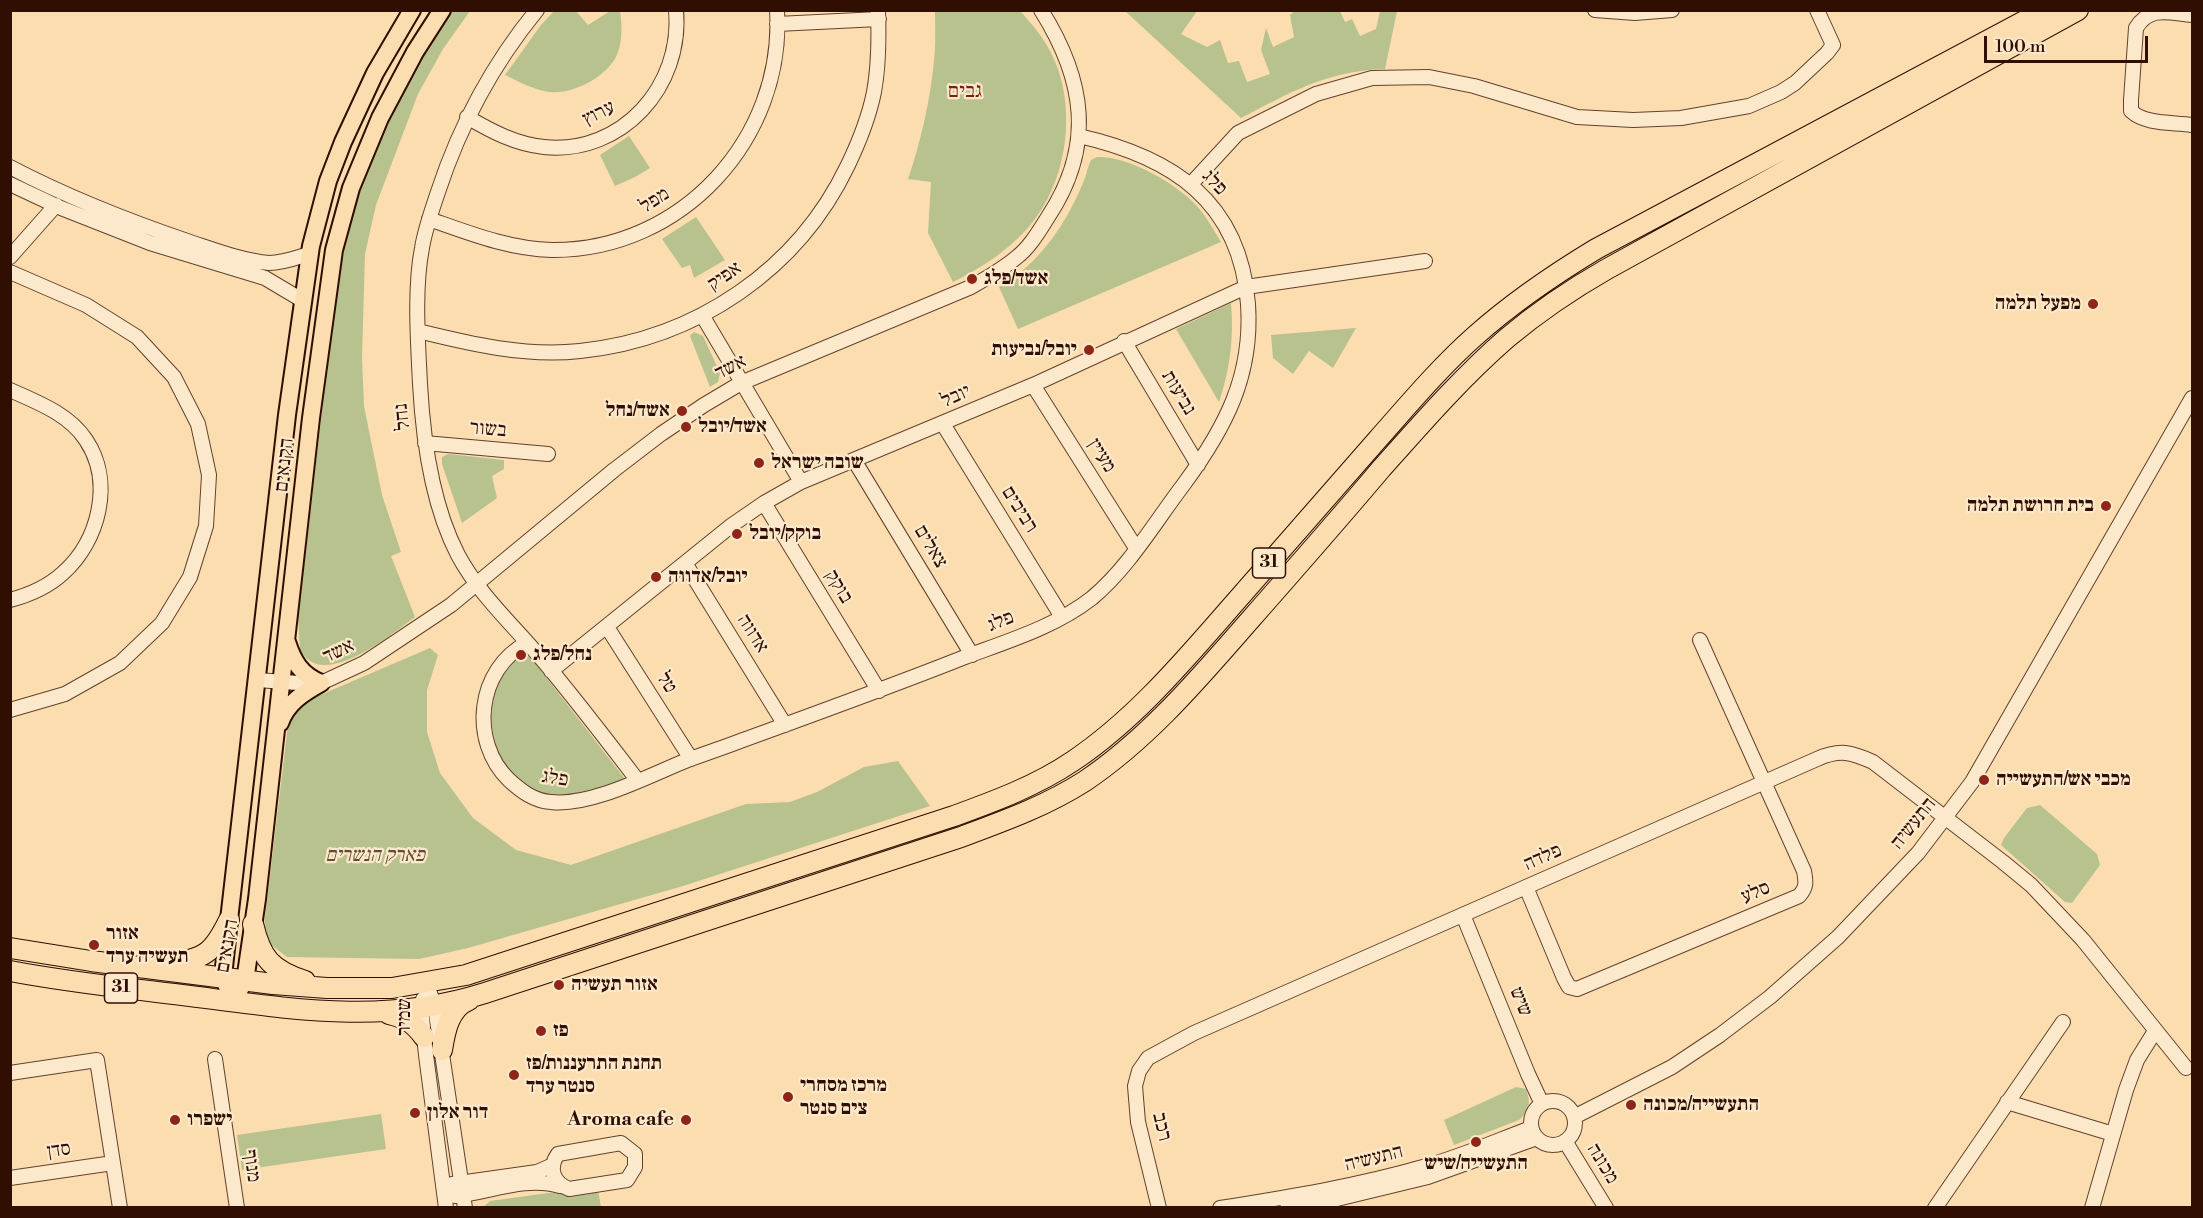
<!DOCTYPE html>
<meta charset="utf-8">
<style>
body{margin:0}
#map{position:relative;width:2203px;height:1218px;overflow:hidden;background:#fbddaf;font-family:"Libre Bodoni",serif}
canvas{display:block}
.frame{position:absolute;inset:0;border:12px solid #300e02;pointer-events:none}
.scale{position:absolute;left:1984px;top:36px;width:164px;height:27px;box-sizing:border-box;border:3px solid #300e02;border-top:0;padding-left:8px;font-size:18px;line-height:21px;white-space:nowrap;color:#300e02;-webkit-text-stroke:4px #fce9cb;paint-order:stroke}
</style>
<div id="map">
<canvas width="2203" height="1218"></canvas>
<div class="frame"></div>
<div class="scale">100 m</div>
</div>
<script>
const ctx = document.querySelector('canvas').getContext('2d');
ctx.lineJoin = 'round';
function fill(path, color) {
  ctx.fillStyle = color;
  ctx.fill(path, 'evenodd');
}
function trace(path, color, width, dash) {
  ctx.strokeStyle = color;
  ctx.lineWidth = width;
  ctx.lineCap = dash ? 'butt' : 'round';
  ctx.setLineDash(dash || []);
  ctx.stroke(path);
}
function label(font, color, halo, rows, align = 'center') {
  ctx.font = font + ' "Libre Bodoni","Frank Ruhl Libre",serif';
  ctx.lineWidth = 4.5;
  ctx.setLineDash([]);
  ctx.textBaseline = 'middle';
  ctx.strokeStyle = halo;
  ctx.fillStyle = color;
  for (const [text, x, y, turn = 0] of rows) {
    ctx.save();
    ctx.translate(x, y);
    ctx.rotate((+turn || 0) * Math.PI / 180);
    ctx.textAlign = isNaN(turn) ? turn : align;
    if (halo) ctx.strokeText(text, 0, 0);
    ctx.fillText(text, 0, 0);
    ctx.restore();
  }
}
const green = new Path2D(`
 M451 11H470L443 49 418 94 376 205 365 254 362 358 364 406 382 495 401 552 391 556 415 617C393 633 337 679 310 661 306 659 303 654 300 651L298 617 337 281 348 220 375 140 431 36Z
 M554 11H576L588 25 610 11H620C622 25 623 43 616 57 604 79 569 97 544 91 531 88 517 81 505 75L541 25Z
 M935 11H1020C1031 23 1043 37 1050 51 1079 105 1068 184 1027 229 1006 252 981 268 953 282L928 233 931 182 908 179C921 141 930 101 934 61 936 45 935 27 935 11Z
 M1125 11H1197L1181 34 1207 47 1220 40 1228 63 1239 61 1247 82 1270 74 1261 50 1266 28 1273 47 1294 37 1290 15 1295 11H1340L1345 22 1352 19 1360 36 1376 29 1380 11H1397L1385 69C1327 71 1291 92 1241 118Z
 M629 136 650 168 635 177 615 186 600 155Z
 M1097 157C1127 156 1169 180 1191 200 1204 212 1212 227 1221 242L1018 329 999 287C1041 263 1068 221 1085 178 1087 172 1088 166 1091 160Z
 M696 217 725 260 694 278 690 265 682 268 662 239Z
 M1231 303C1234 338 1230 369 1219 402L1176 329Z
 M1356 328 1333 368 1309 351 1293 374 1273 358 1271 335Z
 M694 332 703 336 720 373 718 382 710 387 690 336Z
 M448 454 504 460V469L492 476 497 498 462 523 442 464V457Z
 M430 648 438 655 427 690V732L440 773 473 818 516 850 571 865 746 804 790 802 817 792 864 767 898 761 930 806 683 886 468 948 419 959 287 957 270 944 264 925 290 708Z
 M525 650 625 779C600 788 567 804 540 794 480 772 473 685 525 650Z
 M2040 805 2097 854 2100 865 2072 903 2065 902 2001 845 2004 838 2027 808Z
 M1516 1087 1526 1089C1531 1103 1530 1110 1519 1120L1454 1145 1444 1120Z
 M381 1114 386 1149 242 1170 237 1135Z
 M598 1190 601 1207 482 1208 490 1201 548 1193Z`);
const minor = new Path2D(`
 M537 10C492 65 460 125 438 192 432 210 425 229 422 248 414 289 418 342 420 384 423 439 432 505 458 555 479 594 511 623 540 657 574 697 606 739 638 781
 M1595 10 1635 13 1672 10
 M2192 15C2169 13 2150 5 2136 28L2131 100V111C2146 125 2173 122 2192 125
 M777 24 879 19
 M467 117C491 131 515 144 544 147 622 155 683 86 676 10
 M10 167C69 198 131 222 193 243 217 251 244 261 269 263 283 263 296 258 309 254
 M10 184 61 208 150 243 265 278 302 300
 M1191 184 1238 133 1316 94 1372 78 1429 77 1474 86 1577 117 1633 120 1681 118 1749 106 1781 92 1795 83 1827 53 1833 45 1817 10
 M429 219C469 233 509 249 552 250 681 251 785 139 777 10
 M10 257 56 205
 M10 272 86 305 137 337 174 377 198 424 209 475 206 526 190 577 162 623 120 663 65 694 10 710
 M702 315 801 482
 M418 331C471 344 525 357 580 351 696 339 798 270 848 165 859 142 869 117 874 92 879 65 879 38 878 10
 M1124 341 1198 465
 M1033 385 1136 548
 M10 390C37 402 69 414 86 440 114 482 99 541 63 573 49 586 29 595 10 600
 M943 424 1062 617
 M425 443 548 454
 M854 460 972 655
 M764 503 879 691
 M685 563 785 725
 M607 627 691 759
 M527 643C477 669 469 741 509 780 521 791 534 801 551 802 591 807 652 774 690 759 707 753 725 747 743 740 817 713 892 686 965 657 1008 641 1055 627 1092 598 1129 567 1155 522 1184 484 1225 428 1253 376 1248 304 1240 201 1172 157 1079 136
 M551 671 732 525 764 503 801 482 1033 385 1246 287 1425 261
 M258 680 311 684 321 683 364 663 451 605 614 470 661 434 704 405 741 383 971 287C987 278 1003 269 1017 257 1030 247 1039 231 1048 217 1095 146 1085 80 1041 10
 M1526 887 1564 978 1569 987 1577 989 1799 896C1807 887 1806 882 1804 871L1700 640
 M1463 915 1528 1074 1542 1104
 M426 982 435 1007 465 1208
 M423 999 421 1009 426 1055 446 1208
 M215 1059 237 1208
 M10 1073 97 1060 120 1208
 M1531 1123a22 22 0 1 1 44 0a22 22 0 1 1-44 0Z
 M2007 1102 2113 1134
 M1574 1117 1672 1067 1720 1035 1770 997 1838 937 1918 853 1972 782 2192 398
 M1565 1141 1606 1208
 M621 1143 635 1154V1167L627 1180 569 1189C553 1183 548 1168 558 1154Z
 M10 1178 113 1163
 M452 1184 537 1172 553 1165
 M455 1196C490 1192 526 1176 560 1186
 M1159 1208 1138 1122 1135 1086 1139 1071 1148 1058 1194 1033 1817 759C1840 749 1851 752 1873 762L2003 862 2031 885 2083 940 2186 1068
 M1220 1208C1289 1197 1357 1186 1423 1167 1460 1157 1496 1141 1531 1128
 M1287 1208 1337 1199 1428 1177 1537 1138
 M1935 1208 2063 1022
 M2092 1208 2126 1090 2137 1060 2155 1031`);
const major = new Path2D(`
 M287 642C293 661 301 675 321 683
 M280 723C287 703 303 693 321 683
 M228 989 223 977 229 920 287 415 311 246 328 181 343 142 375 73 412 10
 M232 1002 245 981 257 899 311 418 334 250 351 188 380 118 415 52 442 10`);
const highway = new Path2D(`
 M253 924C261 958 271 970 305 981
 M10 948 91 961 273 984 327 988H392L466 975 954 816C995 801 1036 786 1073 761 1137 718 1187 657 1238 599 1285 546 1331 492 1378 439 1409 404 1440 367 1475 336 1512 303 1553 275 1596 249L2045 10
 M168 964C205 959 213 953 229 920
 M10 971C67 982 125 988 182 995 286 1008 382 1026 485 993L961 837C1004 821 1046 806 1085 781 1149 738 1200 677 1250 620 1294 570 1338 520 1381 469 1421 424 1461 378 1507 338 1538 312 1572 289 1607 269L2078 10
 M389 1014C406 1018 414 1023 424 1037
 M442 1050C445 1031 449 1008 469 1000`);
const markers = [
 [972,279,6,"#8f2418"],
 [2093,304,6,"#8f2418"],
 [1089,350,6,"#8f2418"],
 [682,411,6,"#8f2418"],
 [686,427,6,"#8f2418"],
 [759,463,6,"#8f2418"],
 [2106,506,6,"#8f2418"],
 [737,534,6,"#8f2418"],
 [656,577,6,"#8f2418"],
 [521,655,6,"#8f2418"],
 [1984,780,6,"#8f2418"],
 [94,945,6,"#8f2418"],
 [559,985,6,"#8f2418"],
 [541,1031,6,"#8f2418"],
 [514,1075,6,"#8f2418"],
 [788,1097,6,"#8f2418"],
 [1631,1105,6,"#8f2418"],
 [415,1113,6,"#8f2418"],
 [175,1120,6,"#8f2418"],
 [686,1120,6,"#8f2418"],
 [1476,1142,6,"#8f2418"]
];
const shields = [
 [1269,563,33],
 [121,988,33]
];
const shieldNames = [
 ["31",1269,563],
 ["31",121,988]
];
const streetNames = [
 ["ערוץ",599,114,-26],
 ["פלג",1214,183,47],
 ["מפל",655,201,-33],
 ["אפיק",725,277,-34],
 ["אשד",731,368,-27],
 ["נביעות",1178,393,59],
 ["יובל",956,397,-24],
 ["נחל",403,417,-96],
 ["בשור",488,430,5],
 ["מעיין",1101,456,58],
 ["הקנאים",285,465,-84],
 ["רביבים",1019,510,58],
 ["צאלים",930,547,59],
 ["בוקק",838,587,59],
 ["פלג",1001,622,-22],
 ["אדווה",752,634,58],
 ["אשד",339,652,-25],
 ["טל",666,683,58],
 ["פלג",555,779,9],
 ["התעשיה",1914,824,-51],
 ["פלדה",1543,858,-24],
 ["סלע",1756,893,-23],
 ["הקנאים",228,946,-80],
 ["שיש",1520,1002,68],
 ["שמיר",405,1017,-90],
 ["רכב",1161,1127,77],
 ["סדן",59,1151,-9],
 ["התעשיה",1374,1159,-14],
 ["מכונה",1602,1164,59],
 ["מנוף",251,1166,82]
];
const poiNames = [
 ["אשד/פלג",984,279],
 ["מפעל תלמה",2081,304,"right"],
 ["יובל/נביעות",1077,350,"right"],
 ["אשד/נחל",670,411,"right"],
 ["אשד/יובל",698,427],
 ["שובה ישראל",771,463],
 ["בית חרושת תלמה",2094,506,"right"],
 ["בוקק/יובל",749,534],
 ["יובל/אדווה",668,577],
 ["נחל/פלג",533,655],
 ["מכבי אש/התעשייה",1996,780],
 ["אזור",106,934],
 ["תעשיה ערד",106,957],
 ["אזור תעשיה",571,985],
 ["פז",553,1031],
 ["תחנת התרעננות/פז",526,1064],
 ["סנטר ערד",526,1087],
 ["מרכז מסחרי",800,1086],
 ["צים סנטר",800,1109],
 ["התעשייה/מכונה",1643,1105],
 ["דור אלון",427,1113],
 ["ישפרו",187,1120],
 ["Aroma cafe",674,1120,"right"],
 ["התעשייה/שיש",1476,1164,"center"]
];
const parkNames = [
 ["פארק הנשרים",375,856]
];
const neighbourhoodNames = [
 ["גבים",965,92]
];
fill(green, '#b8c28f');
trace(minor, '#63422d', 16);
trace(major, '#300e02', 20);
trace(highway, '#300e02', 22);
trace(minor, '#fce9cb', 14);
trace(major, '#fbddaf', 16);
trace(highway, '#fbddaf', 20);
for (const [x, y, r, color] of markers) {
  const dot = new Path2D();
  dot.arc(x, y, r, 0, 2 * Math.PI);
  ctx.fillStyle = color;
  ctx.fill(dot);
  trace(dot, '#fce9cb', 2);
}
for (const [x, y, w] of shields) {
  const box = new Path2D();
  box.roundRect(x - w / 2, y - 15, w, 30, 4.5);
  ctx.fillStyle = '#fce9cb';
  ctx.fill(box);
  trace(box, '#300e02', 1.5);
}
label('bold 18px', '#300e02', null, shieldNames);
label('20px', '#300e02', '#fce9cb', streetNames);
label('bold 20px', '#300e02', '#fce9cb', poiNames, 'left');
label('italic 20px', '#604d33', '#fce9cb', parkNames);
label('21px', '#7a1f14', '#fce9cb', neighbourhoodNames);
</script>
